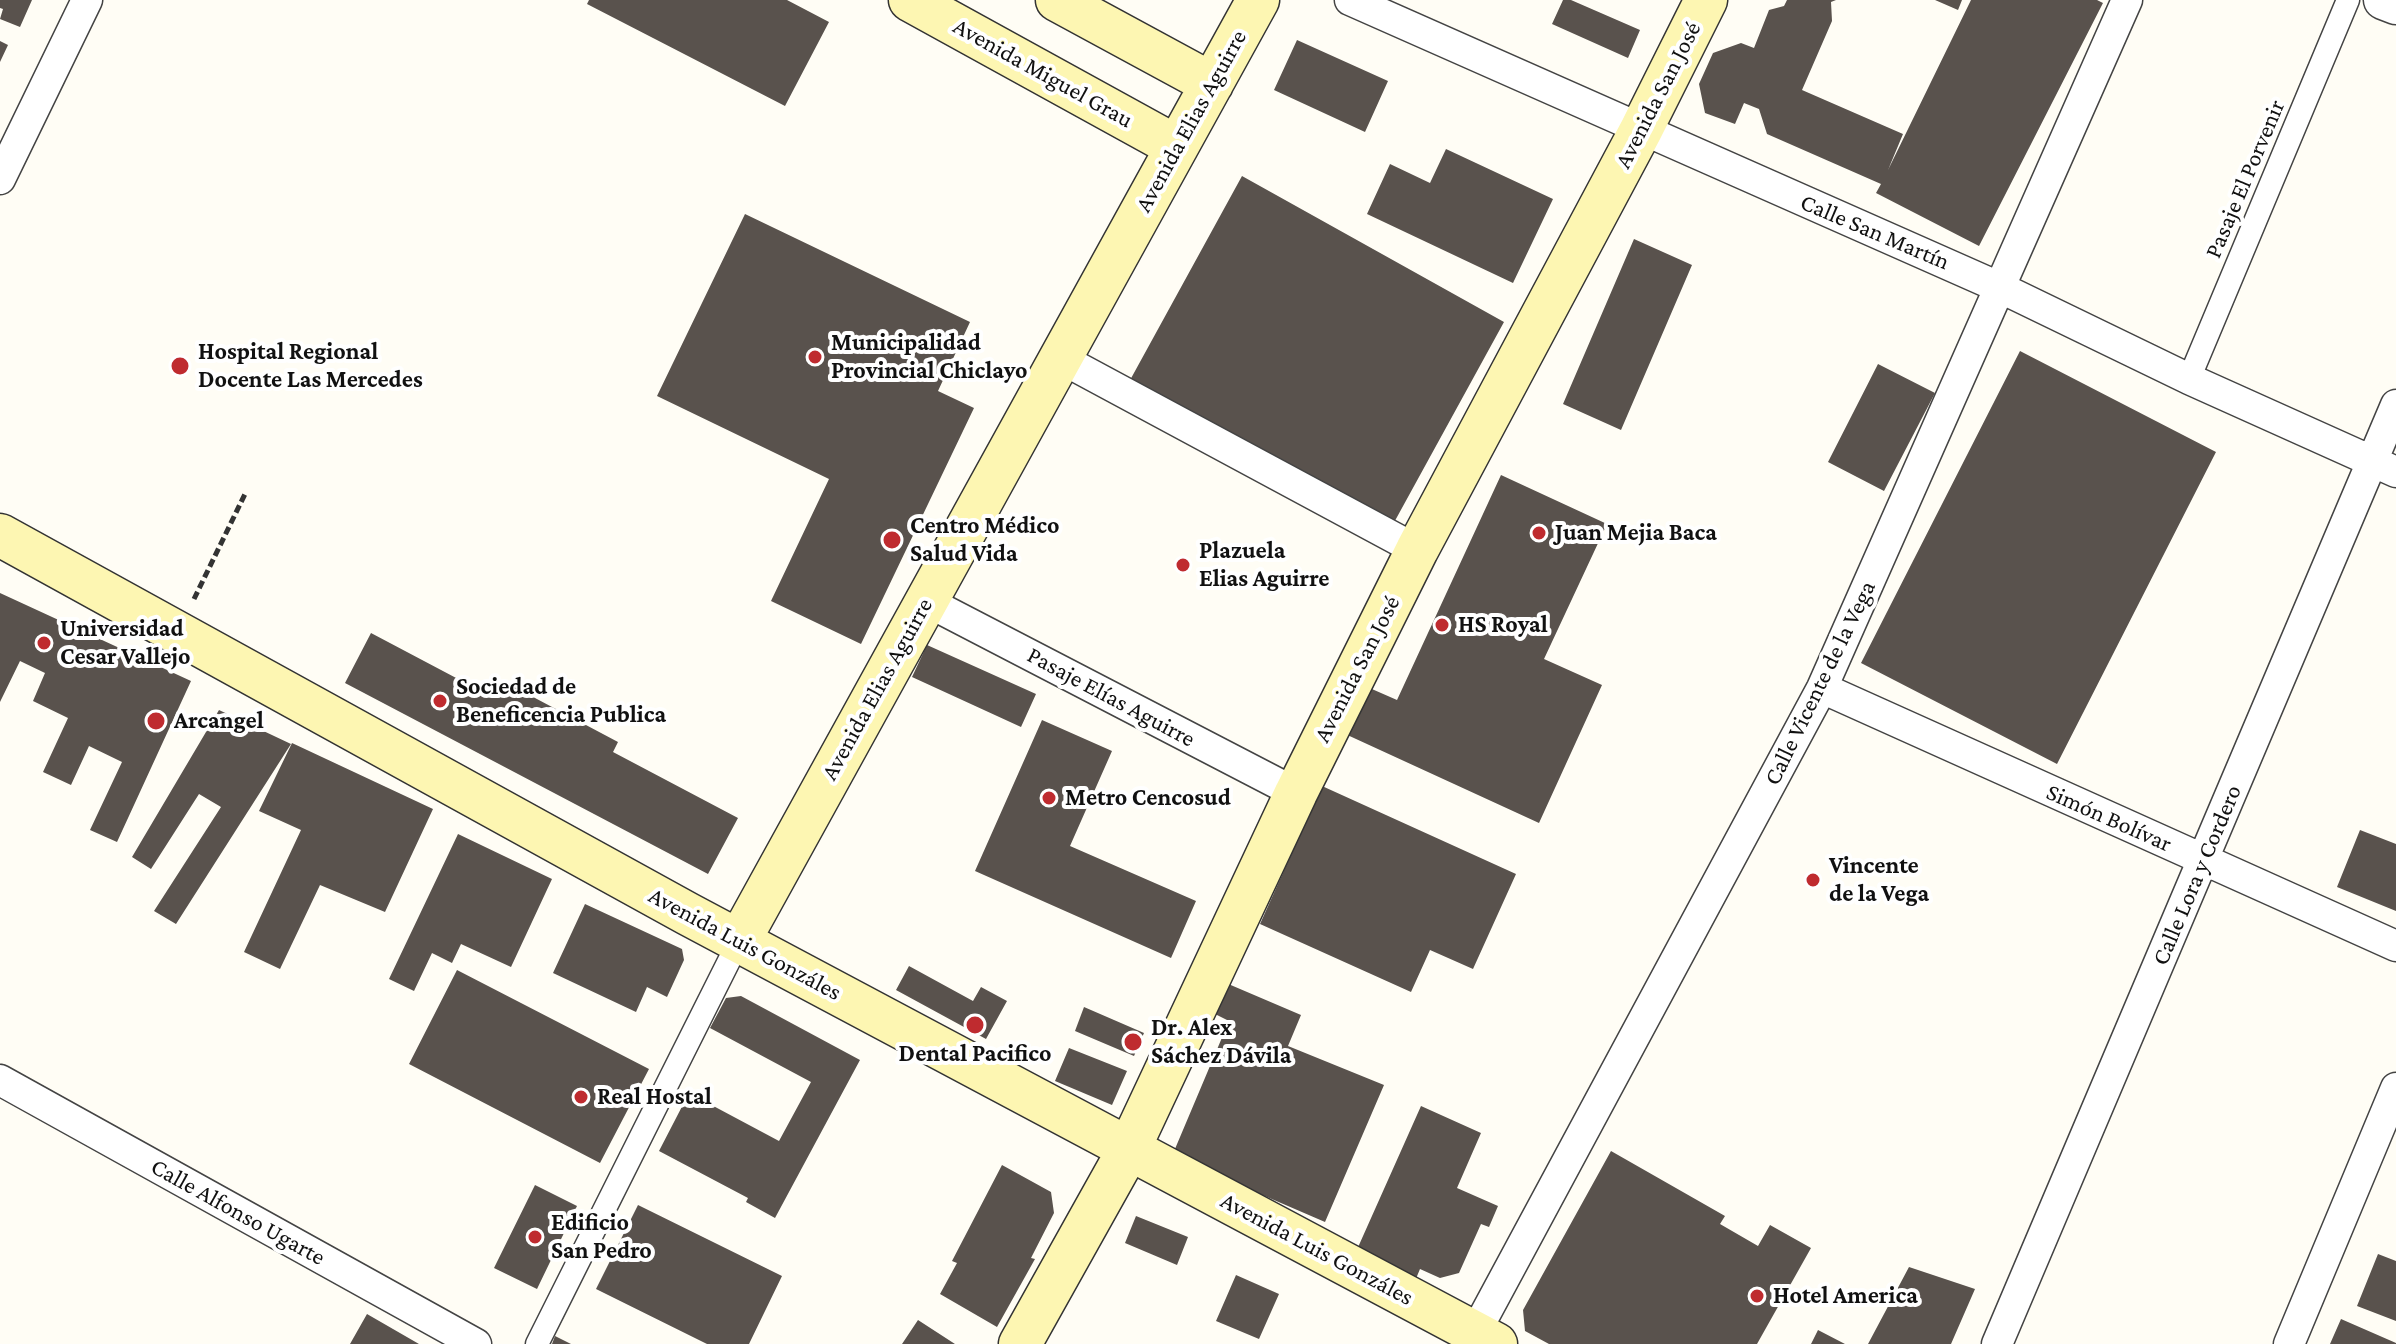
<!DOCTYPE html>
<meta charset="utf-8">
<style>
body{margin:0}
canvas{display:block;background:#fffdf5}
</style>
<canvas width="2396" height="1344"></canvas>
<script>
const ctx = document.querySelector('canvas').getContext('2d');
ctx.lineJoin = 'round';
function fill(path, color) {
  ctx.fillStyle = color;
  ctx.fill(path, 'evenodd');
}
function trace(path, color, width, dash) {
  ctx.strokeStyle = color;
  ctx.lineWidth = width;
  ctx.lineCap = dash ? 'butt' : 'round';
  ctx.setLineDash(dash || []);
  ctx.stroke(path);
}
function label(font, color, halo, rows, align = 'center') {
  ctx.font = font + ' "Crimson Pro",serif';
  ctx.lineWidth = 8;
  ctx.setLineDash([]);
  ctx.textBaseline = 'middle';
  ctx.strokeStyle = halo;
  ctx.fillStyle = color;
  for (const [text, x, y, turn = 0] of rows) {
    ctx.save();
    ctx.translate(x, y);
    ctx.rotate((+turn || 0) * Math.PI / 180);
    ctx.textAlign = isNaN(turn) ? turn : align;
    if (halo) ctx.strokeText(text, 0, 0);
    ctx.fillText(text, 0, 0);
    ctx.restore();
  }
}
const building = new Path2D(`
 M0 0H32L20 27 0 19 3 9 0 8Z
 M589 0H787L829 22 785 106 587 4Z
 M1563 0H1571L1640 30 1628 58 1552 24Z
 M1787 0H1836L1831 2 1832 21 1802 90 1903 134 1888 170 1971 0H2097L2103 3 1979 246 1876 193 1881 184 1767 134 1759 109 1744 103 1735 124 1705 113 1699 84 1713 53 1741 43 1754 48 1769 10 1784 6Z
 M1935 0H1962L1958 10Z
 M1297 40 1388 81 1365 132 1274 90Z
 M0 41 8 45 0 62Z
 M1446 149 1553 199 1513 283 1367 214 1390 164 1430 183Z
 M1242 176 1504 322 1391 528 1129 382Z
 M745 214 970 322 938 391 974 408 861 644 771 601 829 479 657 396Z
 M1634 239 1692 265 1621 430 1563 404Z
 M2020 351 2216 452 2057 764 1861 663Z
 M1878 364 1935 393 1884 491 1828 462Z
 M1501 475 1607 524 1544 659 1602 685 1539 823 1343 733 1365 686 1397 700Z
 M0 593 191 681 117 842 90 830 122 762 89 746 71 785 43 772 68 718 33 701 45 673 20 661 0 702Z
 M371 633 494 698 503 681 618 742 613 752 738 818 708 874 345 683Z
 M927 645 1036 694 1021 727 912 677Z
 M219 710 291 744 176 924 154 911 221 807 199 794 151 869 132 857Z
 M1042 720 1112 751 1070 846 1196 901 1171 958 975 871Z
 M292 743 433 809 385 912 320 885 280 969 244 952 301 830 259 811Z
 M1322 786 1516 874 1473 969 1430 950 1411 992 1260 924Z
 M2360 830 2396 844V911L2337 887Z
 M458 834 552 879 511 967 461 944 452 963 432 953 414 991 389 979Z
 M585 904 682 949 684 960 667 997 647 987 636 1012 553 973Z
 M909 966 973 1001 981 987 1007 1001 986 1039 896 990Z
 M457 970 649 1069 600 1163 409 1064Z
 M1226 983 1301 1015 1288 1046 1384 1085 1325 1222 1172 1156 1229 1021 1213 1013Z
 M741 996 860 1060 775 1218 746 1202 748 1198 659 1151 689 1093 779 1141 811 1082 710 1028 726 998Z
 M1084 1007 1144 1033 1134 1056 1075 1031Z
 M1069 1048 1127 1071 1112 1105 1055 1081Z
 M1421 1106 1481 1133 1457 1188 1498 1206 1489 1227 1481 1224 1459 1273 1440 1278 1420 1269 1415 1281 1355 1254Z
 M1611 1151 1725 1216 1720 1224 1758 1246 1770 1225 1811 1248 1757 1344H1549L1525 1331 1523 1310Z
 M1002 1165 1051 1192 1054 1213 1031 1258 1035 1259 997 1327 940 1294 957 1263 952 1261Z
 M535 1185 577 1206 537 1289 494 1268Z
 M638 1205 782 1276 749 1344H707L596 1289Z
 M1136 1216 1188 1237 1177 1265 1125 1243Z
 M2378 1254 2396 1261V1321L2357 1306Z
 M1909 1267 1975 1289 1951 1344H1868Z
 M1236 1275 1279 1294 1259 1339 1216 1321Z
 M367 1314 419 1344H350Z
 M2341 1319 2396 1343V1344H2330Z
 M918 1320 955 1344H902Z
 M1818 1330 1845 1344H1811Z
 M555 1336 571 1344H552Z`);
const path = new Path2D(`
 M194 599 246 492`);
const pedestrian = new Path2D(`
 M2189 379 2348 0
 M537 1344 739 941`);
const minor = new Path2D(`
 M1350 0 2001 288 2189 379 2396 472
 M0 179 87 0
 M1060 358 1417 550
 M926 601 1296 793
 M1822 688 2396 946
 M0 1080 476 1344
 M1469 1344 1822 688 2127 0
 M1997 1344 2396 405
 M2289 1344 2396 1088`);
const tertiary = new Path2D(`
 M2383 0 2396 5`);
const secondary = new Path2D(`
 M910 0 1177 147
 M1057 0 1212 84
 M0 535 688 914 1496 1344
 M739 941 1258 0
 M1020 1344 1129 1149 1296 793 1417 550 1641 130 1706 0`);
const markers = [
 [815,357,8,"#bf2b2f"],
 [180,366,10,"#bf2b2f"],
 [1539,533,8,"#bf2b2f"],
 [892,540,10,"#bf2b2f"],
 [1183,565,8,"#bf2b2f"],
 [1442,625,8,"#bf2b2f"],
 [44,643,8,"#bf2b2f"],
 [440,701,8,"#bf2b2f"],
 [156,721,10,"#bf2b2f"],
 [1049,798,8,"#bf2b2f"],
 [1813,880,8,"#bf2b2f"],
 [975,1025,10,"#bf2b2f"],
 [1133,1042,10,"#bf2b2f"],
 [581,1097,8,"#bf2b2f"],
 [535,1237,8,"#bf2b2f"],
 [1757,1296,8,"#bf2b2f"]
];
const streetNames = [
 ["Avenida Miguel Grau",1043,73,29],
 ["Avenida San José",1658,95,-63],
 ["Avenida Elias Aguirre",1191,121,-61],
 ["Pasaje El Porvenir",2245,179,-67],
 ["Calle San Martín",1875,232,23],
 ["Avenida San José",1357,669,-63],
 ["Calle Vicente de la Vega",1820,683,-64],
 ["Avenida Elias Aguirre",877,689,-61],
 ["Pasaje Elías Aguirre",1111,697,28],
 ["Simón Bolívar",2109,818,24],
 ["Calle Lora y Cordero",2197,875,-67],
 ["Avenida Luis Gonzáles",745,944,28],
 ["Calle Alfonso Ugarte",238,1212,29],
 ["Avenida Luis Gonzáles",1317,1249,28]
];
const poiNames = [
 ["Municipalidad",831,343],
 ["Provincial Chiclayo",831,371],
 ["Hospital Regional",198,352],
 ["Docente Las Mercedes",198,380],
 ["Centro Médico",910,526],
 ["Salud Vida",910,554],
 ["Juan Mejia Baca",1555,533],
 ["Plazuela",1199,551],
 ["Elias Aguirre",1199,579],
 ["HS Royal",1458,625],
 ["Universidad",60,629],
 ["Cesar Vallejo",60,657],
 ["Sociedad de",456,687],
 ["Beneficencia Publica",456,715],
 ["Arcangel",174,721],
 ["Metro Cencosud",1065,798],
 ["Vincente",1829,866],
 ["de la Vega",1829,894],
 ["Dr. Alex",1151,1028],
 ["Sáchez Dávila",1151,1056],
 ["Dental Pacifico",975,1054,"center"],
 ["Real Hostal",597,1097],
 ["Edificio",551,1223],
 ["San Pedro",551,1251],
 ["Hotel America",1773,1296]
];
fill(building, '#59524d');
trace(pedestrian, '#444', 25);
trace(minor, '#444', 33);
trace(tertiary, '#444', 41);
trace(secondary, '#333', 45);
trace(path, '#333', 5, [8, 4]);
trace(pedestrian, '#fff', 22);
trace(minor, '#fff', 30);
trace(tertiary, '#fff', 38);
trace(secondary, '#fdf6b2', 42);
for (const [x, y, r, color] of markers) {
  const dot = new Path2D();
  dot.arc(x, y, r, 0, 2 * Math.PI);
  ctx.fillStyle = color;
  ctx.fill(dot);
  trace(dot, '#fff', 3);
}
label('24px', '#111', '#fff', streetNames);
label('bold 24px', '#111', '#fff', poiNames, 'left');
</script>
